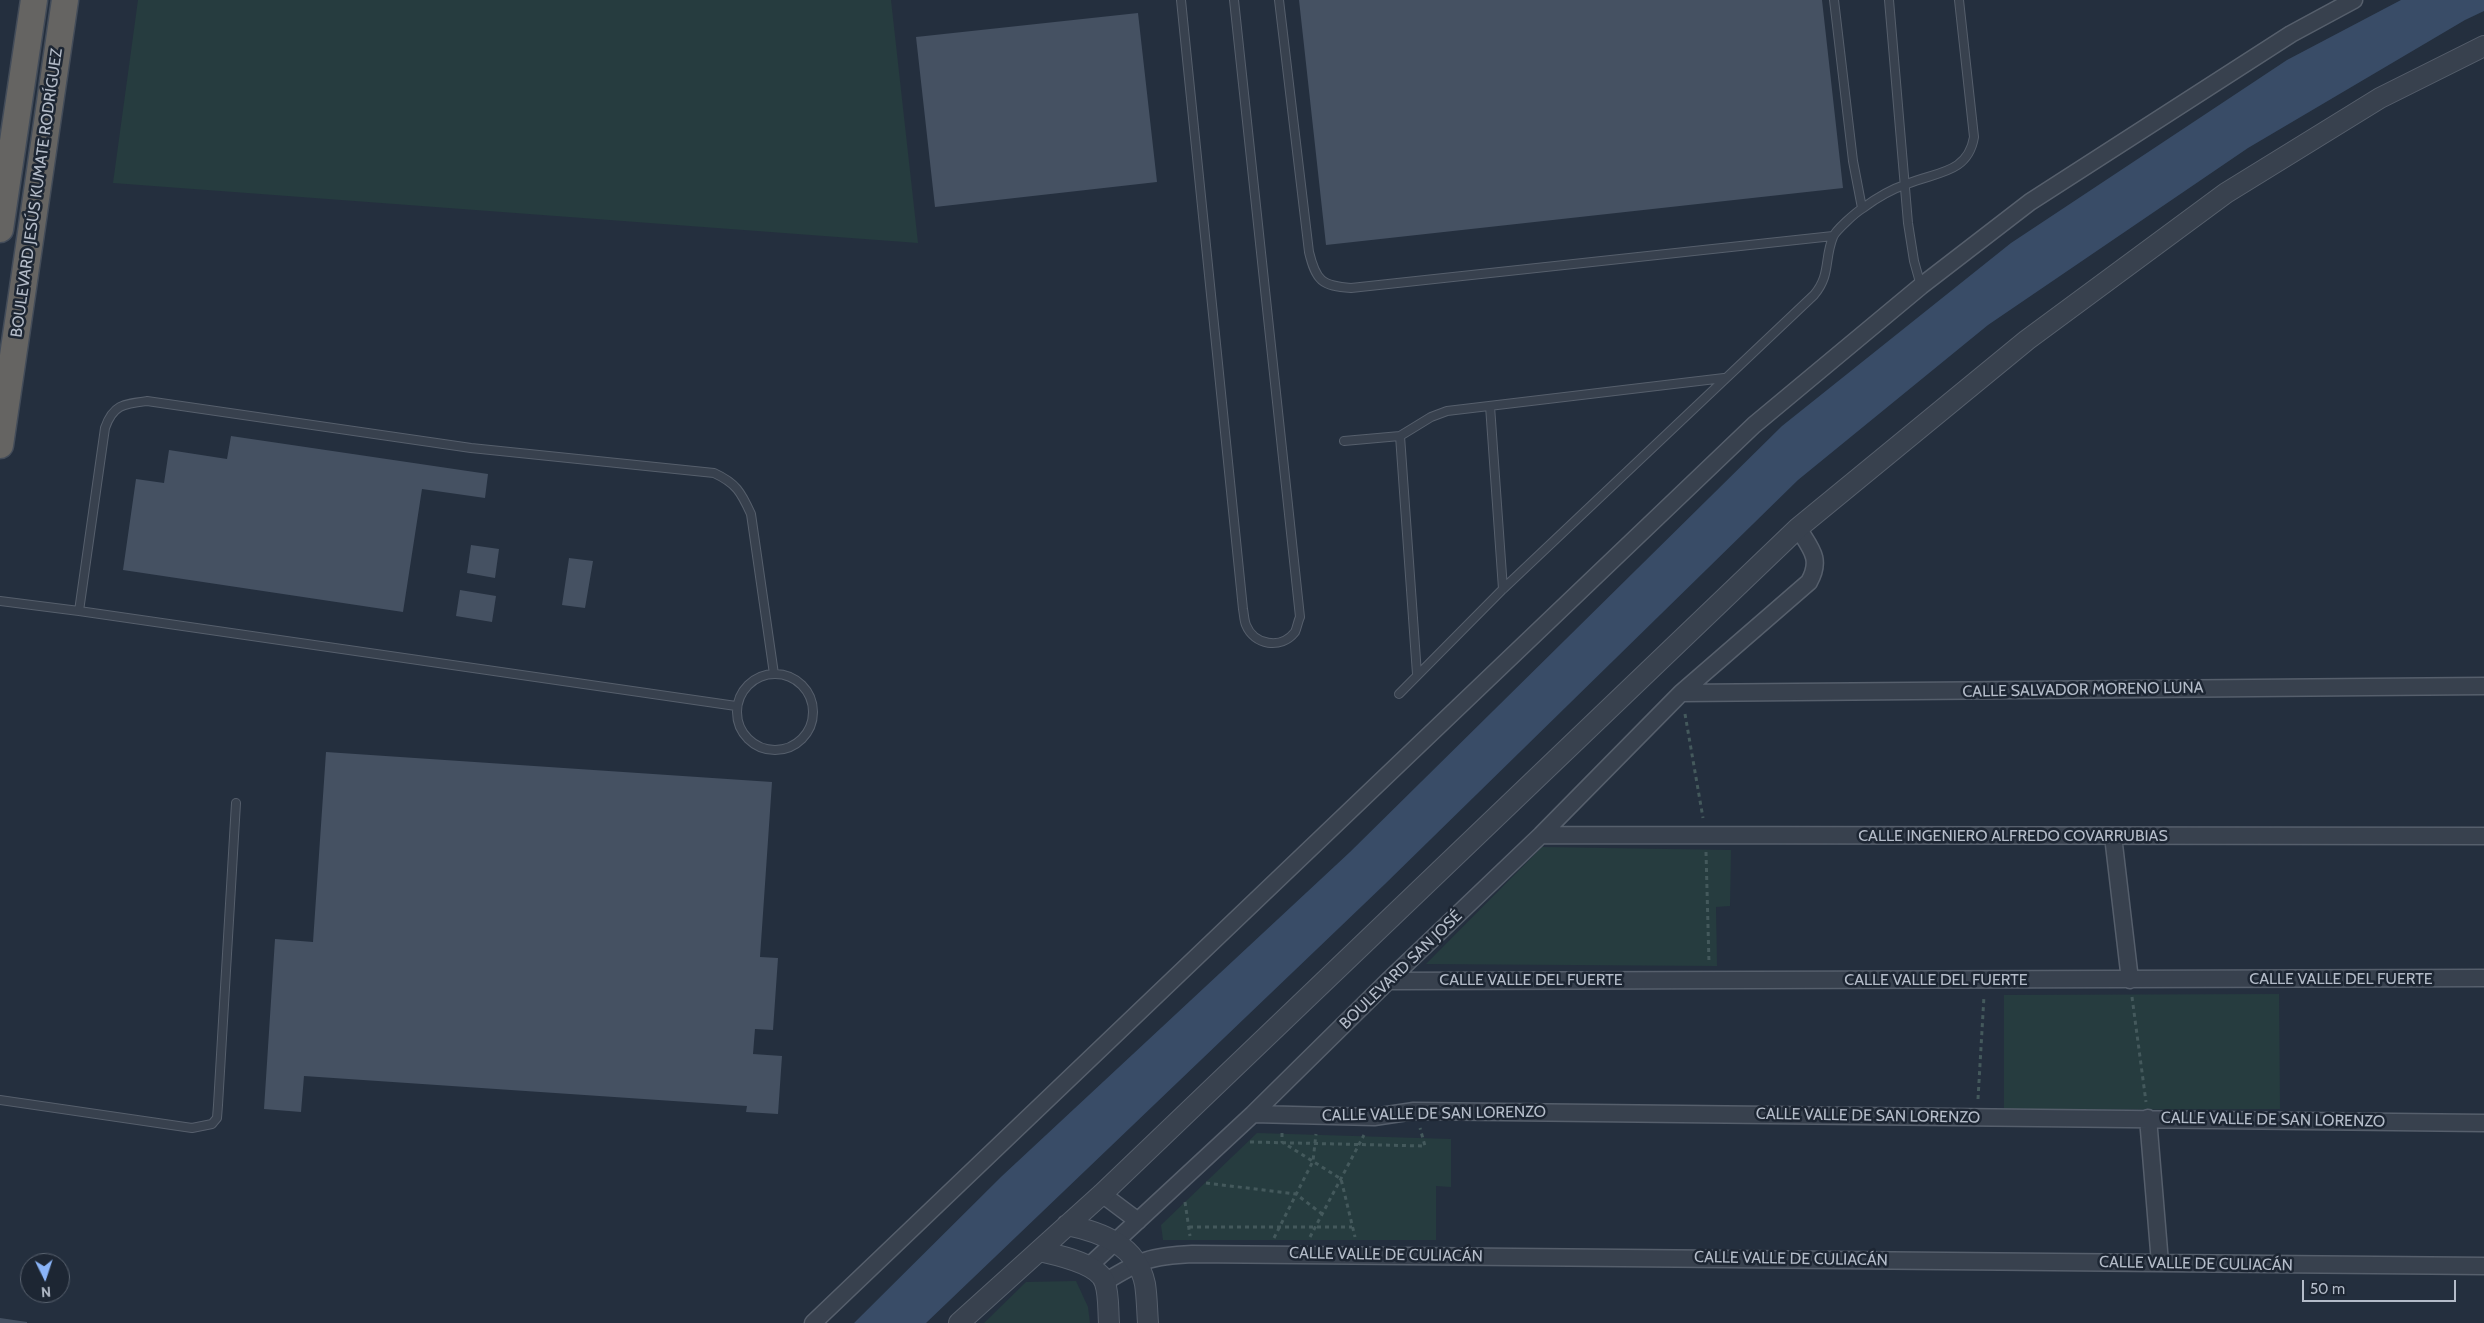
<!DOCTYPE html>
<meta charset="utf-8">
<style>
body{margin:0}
#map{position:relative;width:2484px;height:1323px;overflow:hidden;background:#242f3e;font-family:Cabin,sans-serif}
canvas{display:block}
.north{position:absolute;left:20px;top:1253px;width:50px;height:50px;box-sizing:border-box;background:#1d2633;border:1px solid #59626f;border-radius:50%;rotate:176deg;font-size:14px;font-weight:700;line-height:20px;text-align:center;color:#b4bcc9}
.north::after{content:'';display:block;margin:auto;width:18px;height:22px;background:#8ab4f8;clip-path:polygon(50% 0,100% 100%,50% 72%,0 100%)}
.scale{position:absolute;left:2302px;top:1280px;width:154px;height:22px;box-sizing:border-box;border:2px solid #b4bcc9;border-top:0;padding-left:6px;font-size:15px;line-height:18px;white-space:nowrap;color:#b4bcc9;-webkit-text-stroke:4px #1d2633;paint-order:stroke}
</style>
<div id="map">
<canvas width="2484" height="1323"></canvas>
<div class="north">N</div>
<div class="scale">50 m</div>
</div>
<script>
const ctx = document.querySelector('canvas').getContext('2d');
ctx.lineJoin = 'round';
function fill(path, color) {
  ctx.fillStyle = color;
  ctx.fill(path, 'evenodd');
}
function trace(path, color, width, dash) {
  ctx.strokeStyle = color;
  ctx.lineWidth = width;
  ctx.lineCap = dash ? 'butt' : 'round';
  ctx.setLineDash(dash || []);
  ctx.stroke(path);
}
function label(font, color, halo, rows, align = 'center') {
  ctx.font = font + ' Cabin,sans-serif';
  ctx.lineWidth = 5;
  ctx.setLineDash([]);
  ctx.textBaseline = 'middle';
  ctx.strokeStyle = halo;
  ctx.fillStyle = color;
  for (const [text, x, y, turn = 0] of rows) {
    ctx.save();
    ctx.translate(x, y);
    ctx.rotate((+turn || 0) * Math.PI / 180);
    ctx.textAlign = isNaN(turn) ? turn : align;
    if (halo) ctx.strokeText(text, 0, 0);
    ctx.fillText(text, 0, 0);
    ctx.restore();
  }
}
const green = new Path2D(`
 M138 0H891L918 243 113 183Z
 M1542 847 1731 850 1730 906 1716 907 1717 966 1426 964Z
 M2279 994 2280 1109 2004 1110V995Z
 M1257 1133 1451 1139V1187L1436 1186V1240H1163L1161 1225Z
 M1076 1281 1088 1307 1090 1323H984L1026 1282Z`);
const water = new Path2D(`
 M2401 0H2484V11L2465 20 2248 148 1988 325 1798 480 1385 884 926 1323H854L1002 1176 1350 852 1782 426 2011 243 2287 60Z`);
const building = new Path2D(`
 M1299 0H1822L1843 188 1326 245Z
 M1138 13 1157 182 935 207 916 37Z
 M231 436 488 474 485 498 422 489 403 612 123 570 136 479 164 483 169 450 227 459Z
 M471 545 499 549 495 578 467 573Z
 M569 558 593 561 585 608 562 605Z
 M460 590 496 596 492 622 456 616Z
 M326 752 772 782 760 957 778 958 773 1030 755 1029 753 1054 782 1056 778 1114 746 1112 747 1106 304 1076 301 1112 264 1109 275 939 313 942Z
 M0 1318 27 1322V1323H0Z`);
const path = new Path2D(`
 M1685 714 1703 818
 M1706 852 1709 963
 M2132 997 2146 1102
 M1978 1099 1984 996
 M1282 1133V1142L1341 1179 1355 1237
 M1250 1142 1425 1146 1420 1128
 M1206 1183 1296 1194 1322 1214
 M1185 1202 1190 1236
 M1189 1227H1352
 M1310 1237 1364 1135
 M1274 1238 1313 1161 1316 1134`);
const service = new Path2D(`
 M1181 0 1243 609C1244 614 1244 620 1246 625 1254 645 1281 650 1295 632 1297 628 1298 621 1300 617L1234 0
 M1279 0 1309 252C1316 281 1322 286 1351 288L1833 236
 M1834 0 1853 161 1862 208
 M1889 0 1908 223 1914 261 1921 286
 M1490 406 1503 589
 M1400 436 1417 674
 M1344 441 1400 436 1431 417 1447 411 1724 378
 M0 601 79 611 736 706
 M79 611 105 428C113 405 123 404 147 401L471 448 714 473C736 483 741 492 751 514L774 674
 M737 712a38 38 0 1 1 76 0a38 38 0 1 1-76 0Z
 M1399 694 1503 589 1814 295C1831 275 1824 259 1833 237 1835 231 1856 212 1863 208 1875 199 1892 189 1907 184 1935 172 1968 174 1974 137L1959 0
 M0 1100 192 1128 212 1124 217 1118 218 1105 236 803`);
const minor = new Path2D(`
 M1681 693 2484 686
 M1541 835 2484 836
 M2113 836 2130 980
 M1388 981 2484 978
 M1253 1114 1374 1117 1414 1111 2484 1123
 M2148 1118 2160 1263
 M1102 1194 1138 1221
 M1088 1267 1253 1114 1388 981 1541 835 1681 693 1809 582C1822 559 1811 549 1798 528
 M1105 1282C1140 1260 1151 1256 1192 1254L2484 1266
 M813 1323 1754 425 1921 286 2030 202 2291 34 2354 0`);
const tertiary = new Path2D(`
 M1067 1225C1101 1232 1137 1245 1145 1284 1147 1297 1147 1310 1148 1323
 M1039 1251C1056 1255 1099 1263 1105 1283 1109 1295 1108 1311 1109 1323
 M959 1323 1102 1194 1798 528 2027 340 2226 193 2380 98 2484 46`);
const trunk = new Path2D(`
 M0 229 34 0
 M0 445 65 0`);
const streetNames = [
 ["BOULEVARD JESÚS KUMATE RODRÍGUEZ",37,193,-82],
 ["CALLE SALVADOR MORENO LUNA",2083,690,-1],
 ["CALLE INGENIERO ALFREDO COVARRUBIAS",2013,836],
 ["BOULEVARD SAN JOSÉ",1401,970,-44],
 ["CALLE VALLE DEL FUERTE",2341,979],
 ["CALLE VALLE DEL FUERTE",1531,980],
 ["CALLE VALLE DEL FUERTE",1936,980],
 ["CALLE VALLE DE SAN LORENZO",1434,1114,-1],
 ["CALLE VALLE DE SAN LORENZO",1868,1116,1],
 ["CALLE VALLE DE SAN LORENZO",2273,1120,1],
 ["CALLE VALLE DE CULIACÁN",1386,1255,1],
 ["CALLE VALLE DE CULIACÁN",1791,1259,1],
 ["CALLE VALLE DE CULIACÁN",2196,1264,1]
];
fill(green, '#263c3f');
fill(water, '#394c67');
fill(building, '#455162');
trace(service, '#565f6c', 10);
trace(minor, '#565f6c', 19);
trace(tertiary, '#565f6c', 22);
trace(trunk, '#434c59', 29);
trace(path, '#44595c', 3, [4, 4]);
trace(service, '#38414e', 8);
trace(minor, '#38414e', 16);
trace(tertiary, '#38414e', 20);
trace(trunk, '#656462', 26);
label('16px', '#b4bcc9', '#1d2633', streetNames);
</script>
